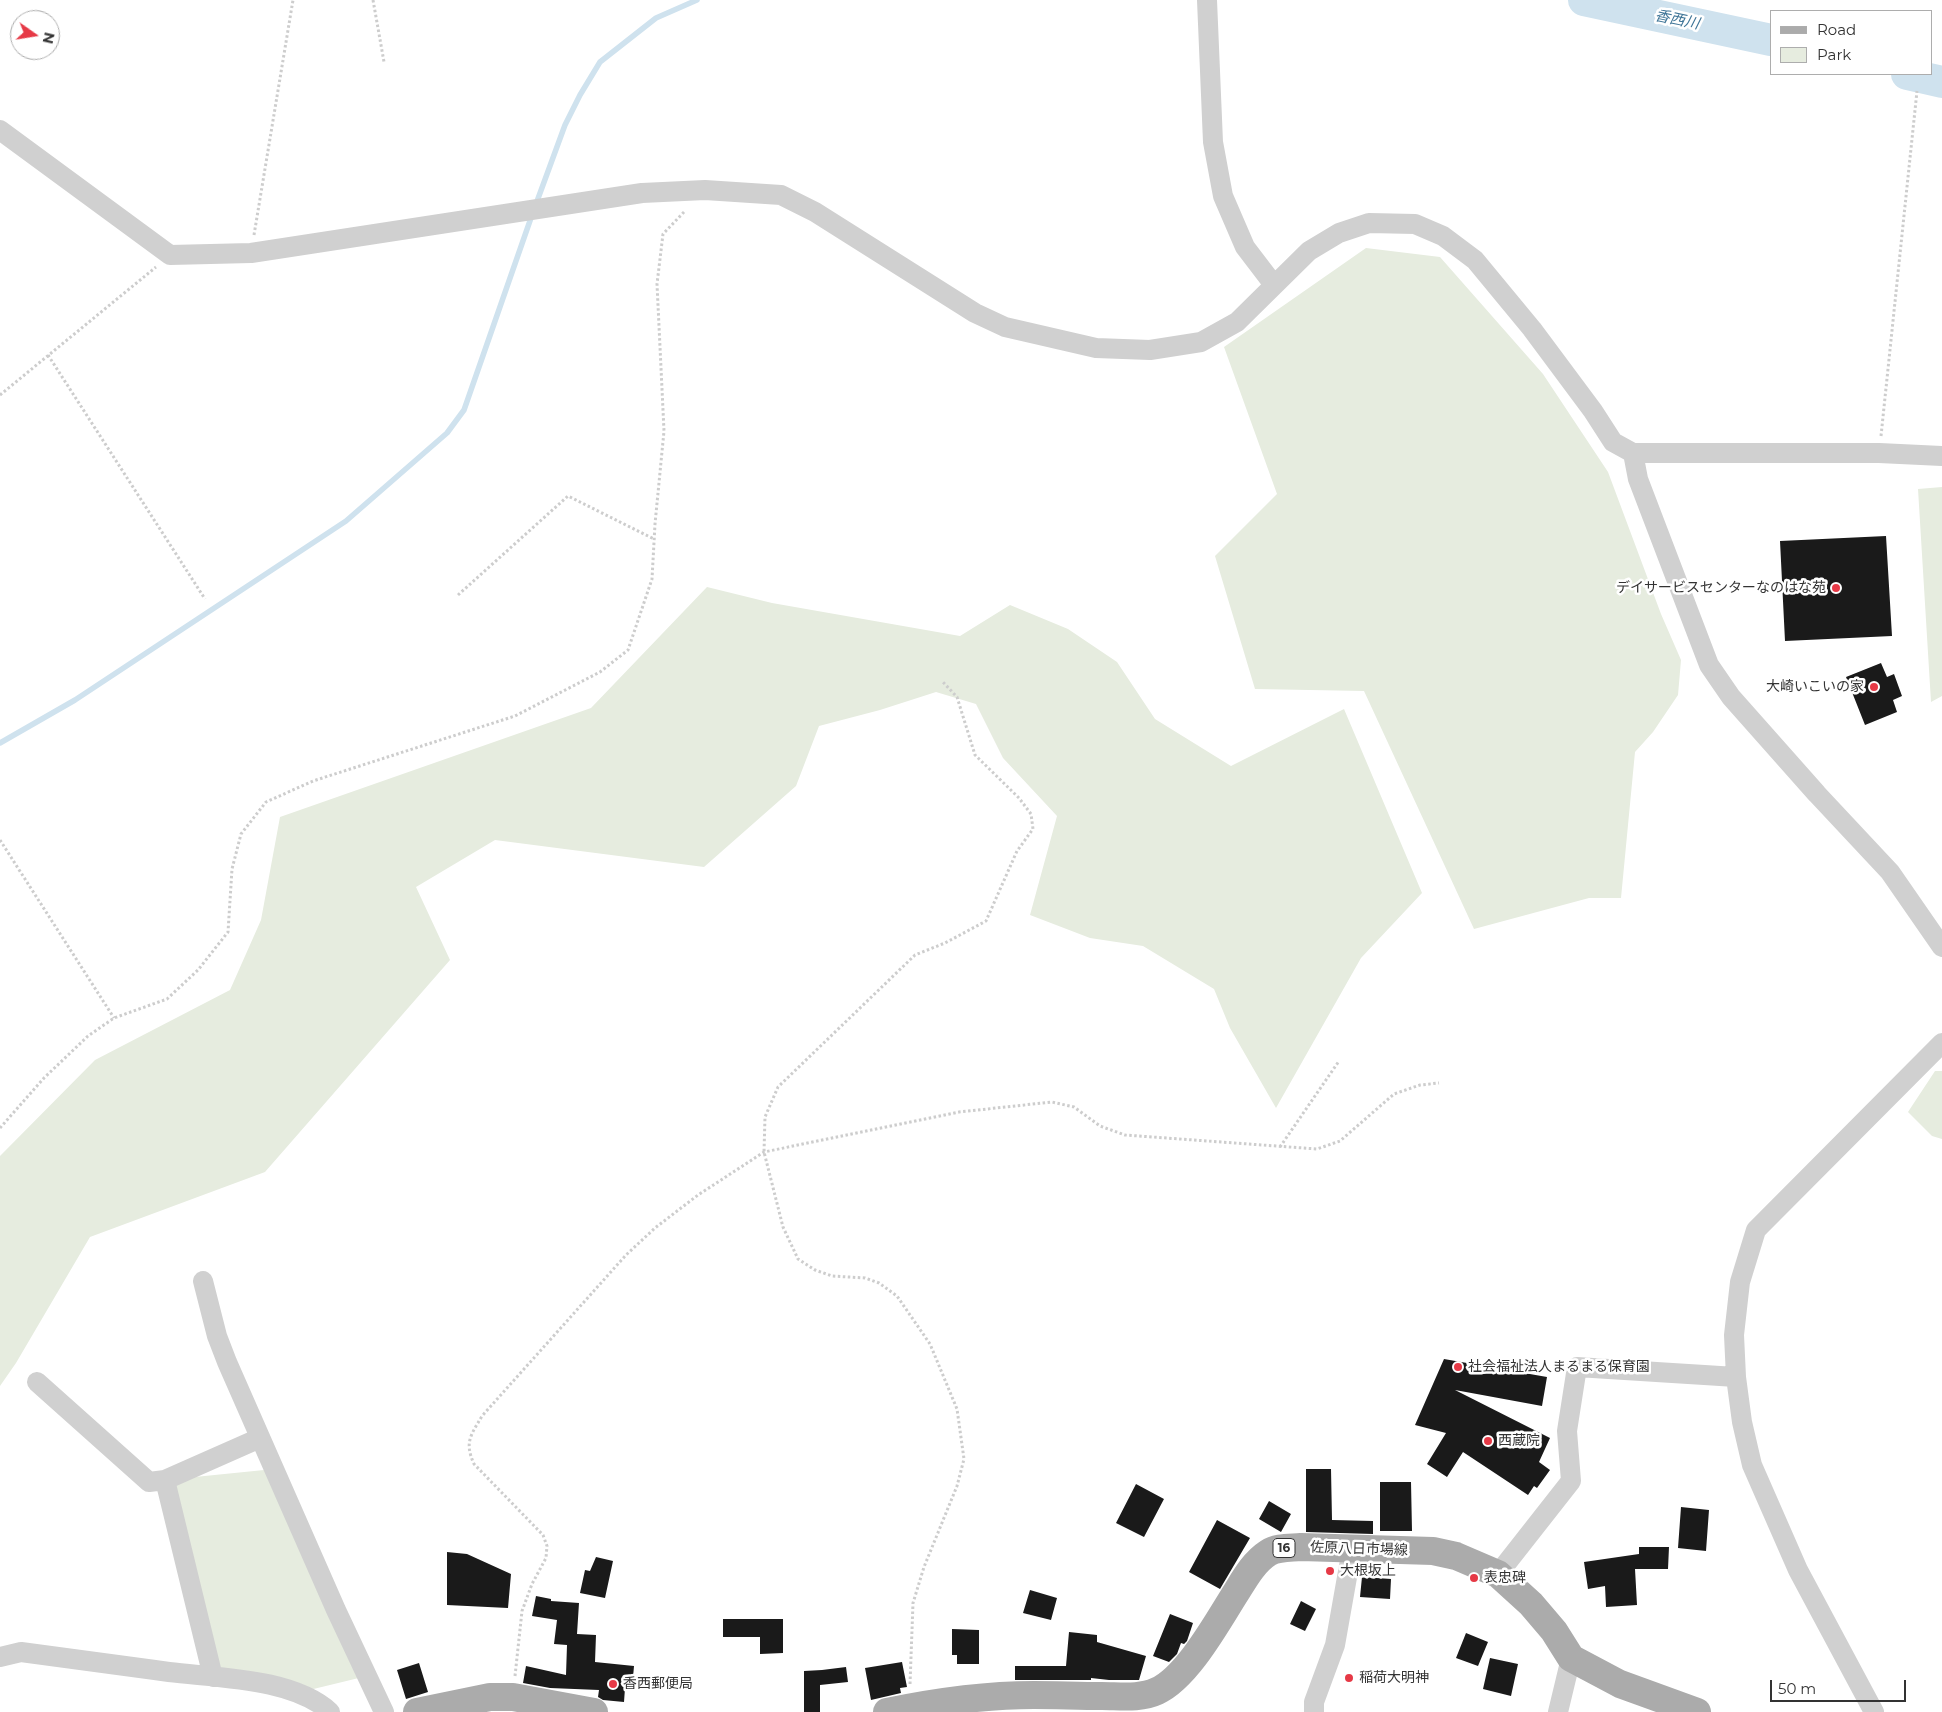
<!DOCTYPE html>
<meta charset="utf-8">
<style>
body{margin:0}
#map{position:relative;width:1942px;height:1712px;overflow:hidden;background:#fff;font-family:Montserrat,sans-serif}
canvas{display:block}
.legend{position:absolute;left:1770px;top:10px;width:162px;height:65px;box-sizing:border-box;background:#fff;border:1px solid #adadad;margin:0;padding:6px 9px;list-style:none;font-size:15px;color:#333}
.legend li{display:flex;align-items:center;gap:10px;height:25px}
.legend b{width:25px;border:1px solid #adadad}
.north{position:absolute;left:10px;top:10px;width:50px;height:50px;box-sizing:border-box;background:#fff;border:1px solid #adadad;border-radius:50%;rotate:103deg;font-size:14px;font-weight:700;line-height:20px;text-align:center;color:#333}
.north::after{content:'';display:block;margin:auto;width:18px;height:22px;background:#e63946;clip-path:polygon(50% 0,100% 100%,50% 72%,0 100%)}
.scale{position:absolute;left:1770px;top:1680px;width:136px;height:22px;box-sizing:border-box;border:2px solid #333;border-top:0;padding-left:6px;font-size:15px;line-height:18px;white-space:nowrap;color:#333;-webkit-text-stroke:4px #fff;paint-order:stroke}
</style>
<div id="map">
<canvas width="1942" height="1712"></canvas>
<ul class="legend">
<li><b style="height:6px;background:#ababab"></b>Road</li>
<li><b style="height:14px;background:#e6ecdf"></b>Park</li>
</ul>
<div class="north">N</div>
<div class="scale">50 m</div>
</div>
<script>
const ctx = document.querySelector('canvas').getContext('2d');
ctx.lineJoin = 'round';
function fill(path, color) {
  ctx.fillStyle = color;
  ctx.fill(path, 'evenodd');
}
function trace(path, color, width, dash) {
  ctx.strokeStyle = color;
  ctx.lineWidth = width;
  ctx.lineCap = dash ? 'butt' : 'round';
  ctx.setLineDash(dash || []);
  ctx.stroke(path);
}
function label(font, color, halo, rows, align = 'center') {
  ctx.font = font + ' Montserrat,"Noto Sans JP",sans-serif';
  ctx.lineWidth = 5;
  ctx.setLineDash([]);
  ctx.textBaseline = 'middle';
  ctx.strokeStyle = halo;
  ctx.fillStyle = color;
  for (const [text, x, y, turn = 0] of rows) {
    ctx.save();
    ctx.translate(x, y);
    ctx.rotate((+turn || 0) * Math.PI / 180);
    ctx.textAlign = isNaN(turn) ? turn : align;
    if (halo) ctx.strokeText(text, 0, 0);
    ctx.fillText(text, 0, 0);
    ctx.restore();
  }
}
const green = new Path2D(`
 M1366 248 1440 257 1543 374 1608 472 1661 614 1681 660 1678 695 1653 732 1635 752 1621 898H1589L1474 929 1364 691 1255 689 1215 556 1277 494 1224 347Z
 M1942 487V696L1931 702 1918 489Z
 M707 587 772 603 960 636 1010 605 1068 629 1117 662 1155 719 1231 766 1344 709 1422 893 1361 958 1276 1108 1230 1028 1214 989 1143 946 1090 938 1030 915 1057 816 1003 758 976 704 936 692 880 710 819 726 796 786 704 867 495 840 416 887 450 960 265 1172 90 1237 16 1363 0 1386V1156L95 1060 230 990 261 920 280 817 591 708Z
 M1935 1071H1942V1139L1932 1136 1908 1112Z
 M274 1469 367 1676 297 1693 213 1677 165 1480Z`);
const stream = new Path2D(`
 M536 204 565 125 580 95 600 62 656 18 697 0
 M0 743 75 700 346 521 447 433 464 410 532 215`);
const river = new Path2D(`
 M1584 0 1771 40
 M1907 74 1942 82`);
const building = new Path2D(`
 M1886 536 1892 636 1785 641 1780 541Z
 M1881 663 1887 677 1894 674 1902 696 1893 700 1897 712 1865 725 1846 677Z
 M1444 1359 1547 1377 1542 1406 1455 1390 1550 1438 1539 1462 1550 1470 1537 1488 1534 1486 1528 1495 1463 1452 1447 1477 1427 1464 1446 1433 1415 1425Z
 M1306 1469H1331L1332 1520 1373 1521V1534L1306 1532Z
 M1380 1482H1411L1412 1531H1380Z
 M1136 1484 1164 1499 1144 1537 1116 1523Z
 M1269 1501 1291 1514 1281 1532 1259 1519Z
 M1681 1507 1709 1510 1706 1551 1678 1548Z
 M1217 1520 1250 1538 1220 1589 1189 1572Z
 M1639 1547H1669L1668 1569H1635L1637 1605 1606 1607 1605 1586 1588 1589 1584 1562 1639 1554Z
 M447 1552 467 1554 511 1574 508 1608 447 1605Z
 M596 1557 613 1561 605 1598 580 1593 585 1570 590 1571Z
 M1362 1577 1391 1579 1390 1599 1360 1597Z
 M1030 1590 1057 1598 1051 1620 1023 1613Z
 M536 1596 551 1599V1601L579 1603 577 1634 596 1635 595 1662 634 1666 632 1689 625 1688 624 1702 603 1700 598 1697 599 1690 550 1688 523 1683 526 1666 566 1675 567 1645 554 1644 557 1620 532 1616Z
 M1301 1601 1316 1609 1305 1631 1290 1624Z
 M1170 1614 1193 1623 1187 1641 1184 1644 1181 1643 1177 1654 1169 1662 1153 1656Z
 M723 1619H783V1653L760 1654V1637H723Z
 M952 1629 979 1630V1664H957V1655H952Z
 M1069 1632 1097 1635V1642L1146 1656 1139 1680H1109L1091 1678V1680H1015V1666H1066Z
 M1466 1633 1488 1642 1478 1666 1456 1658Z
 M1490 1658 1518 1664 1511 1696 1483 1689Z
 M902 1662 907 1687 900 1688 901 1693 871 1700 865 1668Z
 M419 1663 428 1692 406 1699 397 1670Z
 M846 1667 848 1682 820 1685V1712H804V1671L822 1670Z`);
const path = new Path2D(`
 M373 0 384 62
 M254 235 293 0
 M48 355 205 599
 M0 395 156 267
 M1881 436 1917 91
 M458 595 568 496 654 539
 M0 840 114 1018
 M0 1128 44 1078 88 1036 114 1018 167 999 198 970 228 932 232 869 241 834 266 802 313 781 515 716 600 672 628 650 652 579 655 524 664 431 657 284 663 234 685 211
 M1280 1147 1339 1061
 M515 1676 522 1611 532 1584 546 1558 547 1546 543 1535 474 1464C464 1442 471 1435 482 1416L626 1255 655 1228 698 1195 764 1152 959 1112 1052 1102 1074 1107 1100 1126 1125 1135 1317 1149 1340 1141 1394 1094 1420 1085 1439 1083
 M910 1684 913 1603 924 1567 957 1486 964 1459 957 1409 930 1344 897 1296 879 1283 865 1278 832 1276 815 1270 798 1259 783 1227 764 1152 765 1117 778 1087 915 955 945 943 986 921 1017 851 1033 829 1031 814 1019 798 975 755 957 697 942 681`);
const street = new Path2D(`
 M1207 0 1213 142 1223 196 1245 247 1274 285
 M0 130 170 255 251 253 642 193 705 190 781 195 815 212 975 313 1005 327 1096 348 1150 350 1201 342 1237 322 1309 251 1339 233 1369 223 1415 224 1443 236 1475 260 1532 329 1593 411 1613 442 1633 453H1879L1942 456
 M1633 453 1638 479 1709 665 1731 697 1817 794 1890 872 1942 947
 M203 1281 217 1336 227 1362 336 1610 384 1712
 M37 1382 149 1482 165 1480 260 1438
 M165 1480 213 1677
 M1498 1574 1571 1481 1567 1431 1577 1367 1736 1377
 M0 1657 21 1652C71 1659 120 1665 169 1672 218 1678 293 1678 330 1712
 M1314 1712V1702L1335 1645 1352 1549
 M1558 1712 1571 1658
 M1874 1712 1798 1570 1752 1465 1742 1422 1736 1377 1734 1335 1740 1282 1756 1230 1942 1043`);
const primary = new Path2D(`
 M417 1712 490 1697H513L594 1712
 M887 1712C935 1702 985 1695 1034 1695 1056 1695 1079 1696 1102 1696 1120 1696 1140 1699 1157 1691 1188 1677 1219 1619 1237 1591 1245 1578 1254 1562 1268 1553 1277 1547 1289 1548 1301 1547L1433 1551 1456 1556 1498 1574 1531 1604 1554 1631 1571 1658 1620 1684 1697 1712`);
const markers = [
 [1836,588,5,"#e63946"],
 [1874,687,5,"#e63946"],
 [1458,1367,5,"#e63946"],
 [1488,1441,5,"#e63946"],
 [1330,1571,5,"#e63946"],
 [1474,1578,5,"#e63946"],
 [1349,1678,5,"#e63946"],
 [613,1684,5,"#e63946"]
];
const shields = [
 [1284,1548,22]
];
const shieldNames = [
 ["16",1284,1548]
];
const poiNames = [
 ["デイサービスセンターなのはな苑",1826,588,"right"],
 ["大崎いこいの家",1864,687,"right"],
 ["社会福祉法人まるまる保育園",1468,1367],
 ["西蔵院",1498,1441],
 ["大根坂上",1340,1571],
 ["表忠碑",1484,1578],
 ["稲荷大明神",1359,1678],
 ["香西郵便局",623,1684]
];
const streetNames = [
 ["佐原八日市場線",1359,1549,2]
];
const waterNames = [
 ["香西川",1677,20,12]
];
fill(green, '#e6ecdf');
trace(stream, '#cfe2ee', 5.5);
trace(river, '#cfe2ee', 32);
fill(building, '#1a1a1a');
trace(path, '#cdcdcd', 3, [2.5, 2.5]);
trace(street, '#d0d0d0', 20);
trace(primary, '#ababab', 28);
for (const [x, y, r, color] of markers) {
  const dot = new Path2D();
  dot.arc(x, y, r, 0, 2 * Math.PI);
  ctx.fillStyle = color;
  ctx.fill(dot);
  trace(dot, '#fff', 2);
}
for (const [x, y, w] of shields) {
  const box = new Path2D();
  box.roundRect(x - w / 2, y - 9.5, w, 19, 4);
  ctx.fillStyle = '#fff';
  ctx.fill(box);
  trace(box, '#333', 1);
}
label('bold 12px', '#333', null, shieldNames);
label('14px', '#333', '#fff', poiNames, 'left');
label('14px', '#333', '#fff', streetNames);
label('italic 15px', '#3f7597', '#fff', waterNames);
</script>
